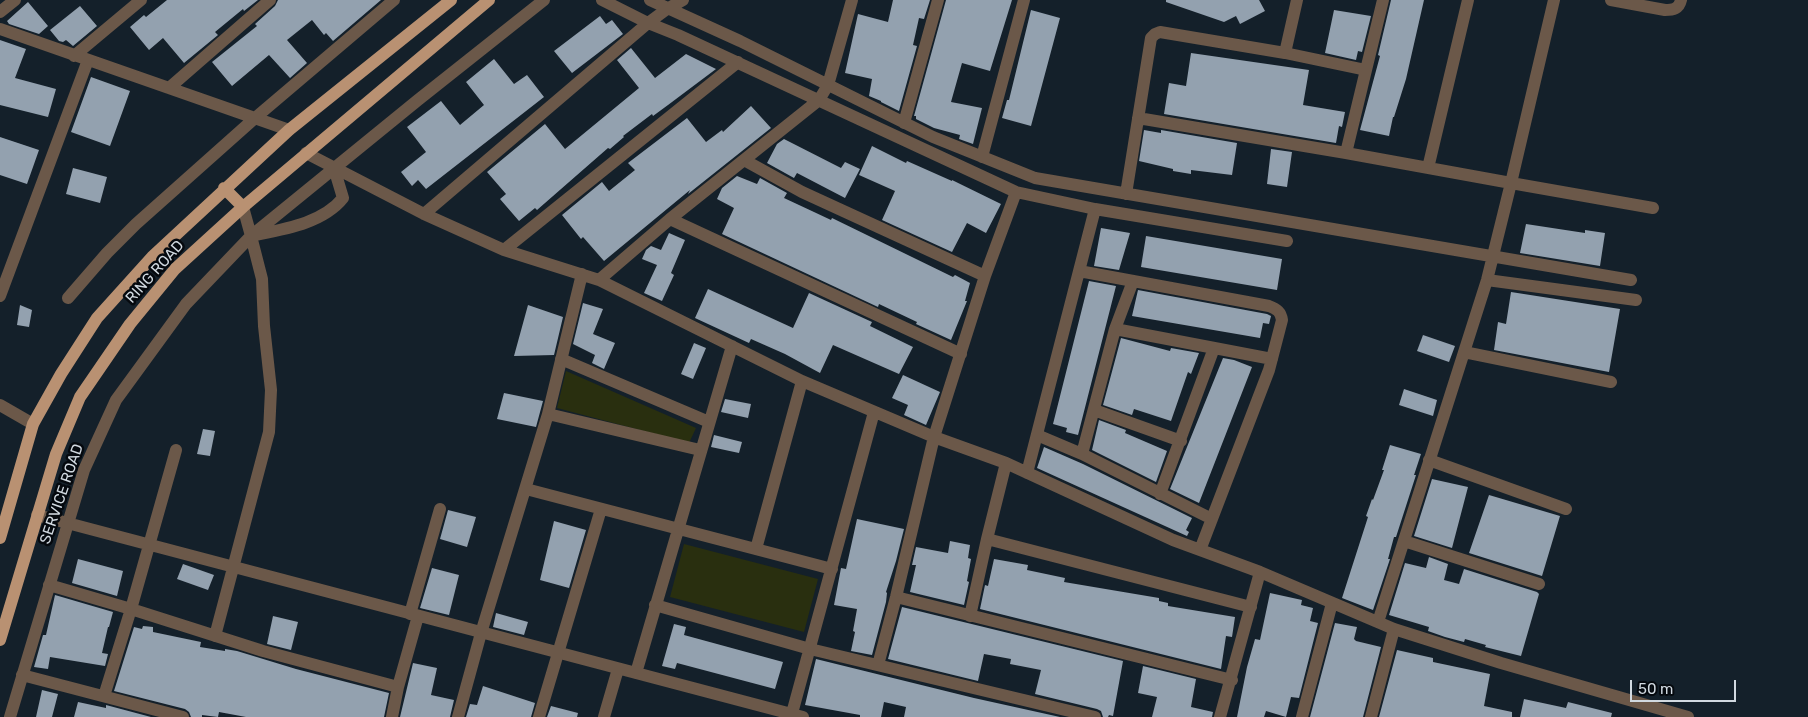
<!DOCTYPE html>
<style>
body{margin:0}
#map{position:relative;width:1808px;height:717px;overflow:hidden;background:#14202a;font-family:Rubik,sans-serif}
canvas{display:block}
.scale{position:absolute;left:1630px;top:680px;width:106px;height:22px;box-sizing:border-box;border:2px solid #d1d9e0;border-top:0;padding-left:6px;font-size:15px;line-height:18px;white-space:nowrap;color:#d1d9e0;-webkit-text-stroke:4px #05090e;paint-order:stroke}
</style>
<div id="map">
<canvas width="1808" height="717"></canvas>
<div class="scale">50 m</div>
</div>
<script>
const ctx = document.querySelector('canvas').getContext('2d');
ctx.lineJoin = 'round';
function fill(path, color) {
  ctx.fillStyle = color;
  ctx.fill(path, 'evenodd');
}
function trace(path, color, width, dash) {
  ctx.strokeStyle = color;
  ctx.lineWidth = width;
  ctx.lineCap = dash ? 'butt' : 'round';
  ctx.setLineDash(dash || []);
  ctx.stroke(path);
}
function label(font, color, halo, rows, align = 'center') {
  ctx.font = font + ' Rubik,sans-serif';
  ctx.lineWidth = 5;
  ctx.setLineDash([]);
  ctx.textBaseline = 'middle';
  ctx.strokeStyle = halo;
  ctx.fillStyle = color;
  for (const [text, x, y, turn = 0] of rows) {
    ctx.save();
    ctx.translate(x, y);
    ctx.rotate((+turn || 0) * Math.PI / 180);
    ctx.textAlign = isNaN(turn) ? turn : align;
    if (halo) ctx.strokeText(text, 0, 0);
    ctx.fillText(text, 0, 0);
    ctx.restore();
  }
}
const green = new Path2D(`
 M566 371 696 428 689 443 557 408Z
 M684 544 818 579 804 632 670 597Z`);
const building = new Path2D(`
 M167 0H258L244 11 243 9 215 32 218 35 184 63 163 38 149 50 130 27 144 15 146 17Z
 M278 0H381L333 41 326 33 324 35 312 20 287 40 307 63 290 78 269 55 232 86 212 62 257 26 255 24 275 6Z
 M893 0H930L924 19 919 18 913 45 917 46 899 111 881 102V101L869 96 872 79 845 73 858 14 888 22Z
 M946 0H1012L990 71 962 63 951 102 982 108 973 144 959 139 960 135 934 128 916 119V116H914Z
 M1166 0H1259L1265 11 1240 24 1236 16 1224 22 1166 2Z
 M1391 0H1424L1406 79 1394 117H1393L1389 136 1360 130 1380 56 1378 55Z
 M28 2 48 26 39 34 9 24 7 21Z
 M80 6 97 26 73 46 66 40 63 42 59 41 50 30Z
 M1031 10 1060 18 1031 126 1002 118 1007 100H1009Z
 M1334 10 1371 16 1362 52 1358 51 1356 60 1325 53Z
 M600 16 606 24 612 20 623 34 572 73 554 51Z
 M0 40 26 49 15 78 56 89 48 117 0 105Z
 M631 48 655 78 686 54 716 69 668 105 653 116 652 114 623 136 624 137 610 149 608 148 537 210 535 208 519 221 500 199 506 194 487 172 545 124 565 149 639 88 617 60Z
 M1191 53 1309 70 1303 105 1345 112 1342 127 1339 126 1336 143 1164 114 1169 83 1186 86Z
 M494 59 514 84 527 75 544 97 426 189 418 180 412 186 401 172 426 152 407 127 441 101 460 125 484 105 466 82Z
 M91 77 130 91 110 146 71 132Z
 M751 106 771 128 688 194 690 190 604 261 583 237 581 239 562 215 602 182 609 191 635 170 628 163 687 118 706 142 722 130 723 132Z
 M1144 130 1161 133V130L1237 143 1232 175 1191 170V174L1173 171V169L1139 161Z
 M0 137 39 150 27 184 0 175Z
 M784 139 841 168 845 162 860 169 845 198 797 173 794 178 767 163 777 144Z
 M872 146 906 163 907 161 952 181V180L1001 204 986 233 967 223 952 252 882 220 895 191 859 175Z
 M1271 149 1292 152 1287 187 1267 184Z
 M73 168 107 177 100 203 66 194Z
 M737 176 757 184 760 178 787 193 784 198 814 212 831 220 832 218 953 277 955 275 970 283 965 301H967L951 340 916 324 917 322 879 304 878 307 722 234 734 208 717 199 722 188Z
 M1526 224 1585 233V230L1605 233 1600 266 1520 253Z
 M1101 228 1130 233 1119 270 1094 266Z
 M669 233 685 240 671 273 674 275 662 301 644 293 657 265 642 259 646 250 651 246 661 250Z
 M1146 236 1282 259 1277 290 1141 267Z
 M1089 281 1116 286 1078 435 1066 432 1067 428 1053 424Z
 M708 289 793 328 809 293 872 322 870 326 913 347 899 374 833 345 820 373 785 354 751 339 749 343 695 318Z
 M1138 290 1267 314 1271 316 1269 324 1263 323 1260 338 1132 316Z
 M1511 292 1620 309 1609 372 1494 350 1498 322 1506 324Z
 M583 303 603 309 593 334 615 343 604 369 592 363 595 355 573 344Z
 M20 305 32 310 29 327 17 325Z
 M528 305 563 317 554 355 514 356Z
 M1423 335 1455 346 1449 362 1417 351Z
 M1121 338 1170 351 1171 348 1199 353 1191 374 1188 372 1171 421 1134 409 1132 415 1103 405Z
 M694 343 706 348 693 379 681 374Z
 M1223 358 1234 360 1252 367 1199 503 1170 489Z
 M903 375 940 392 926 425 904 415 908 405 892 398Z
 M1404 389 1437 400 1433 416 1399 405Z
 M504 393 543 401 536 427 497 419Z
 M725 399 751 404 748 418 721 412Z
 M1099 420 1126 430 1125 433 1167 451 1156 482 1092 450Z
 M203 429 215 431 210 456 197 454Z
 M714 435 742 442 739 453 711 447Z
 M1390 445 1421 454 1414 475H1416L1396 537H1394L1388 559H1390L1373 610 1342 598 1368 517 1366 516 1372 499 1373 500 1384 470H1382Z
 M1044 447 1083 464 1192 518 1186 530 1189 532 1187 536 1037 468Z
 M1432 479 1468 487 1452 548 1414 536Z
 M1489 495 1560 516 1542 576 1469 553Z
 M448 510 476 517 467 547 440 539Z
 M857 519 904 529 896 561 886 592 887 593 886 602 872 655 851 651 855 632 853 631 857 609 834 605 841 568 846 569Z
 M554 521 586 530 569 588 540 580Z
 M950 541 970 545 968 558 971 559 967 581 969 582 964 605 910 592 916 565H912L916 547 948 553Z
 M1429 557 1448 564 1444 580 1459 584 1464 569 1537 592 1539 594 1521 656 1485 647 1486 645 1465 639 1464 642 1445 637 1428 631 1429 627 1389 615 1405 563 1426 568Z
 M78 559 123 571 117 596 72 583Z
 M994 559 1028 565 1027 570 1065 578 1064 582 1159 598V601L1168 603V606L1235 617 1232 637 1226 636 1221 669 980 609 985 585 988 586Z
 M183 564 214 575 208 590 177 579Z
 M432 568 459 575 449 615 420 608Z
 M1270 593 1302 600 1301 605 1313 608 1310 621 1318 623 1299 698 1291 697 1286 717 1266 711 1264 717H1237L1247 667 1255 639 1260 640Z
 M55 595 113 612 109 627H108L102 653 108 654 105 666 50 657 48 669 34 667 43 635H46Z
 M902 607 1123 661 1113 716 1109 715 1108 717H1103L1101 711 1097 709 1035 694 1041 670 1010 664 1011 659 984 654 978 681 888 659Z
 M496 613 528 622 524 635 493 627Z
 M273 616 298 622 291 650 267 644Z
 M1335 623 1357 627 1354 639 1356 641 1381 647 1363 717H1310Z
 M674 624 686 627 684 635 783 662 775 689 677 663 675 669 662 666Z
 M143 626 153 627V632L201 642 200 647 225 651V649L237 651 296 669 389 693 384 717H246L219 712 218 717 202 715V717H191L189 712 185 709 114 691 134 627 142 629Z
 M1397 650 1433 658V662L1490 674 1484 706 1512 712V717H1379Z
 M816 659 974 698 1060 717H904L906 707 884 702 881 717H860V715L805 705Z
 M413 663 437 668 431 695 454 700 450 717H400Z
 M1143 666 1196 679 1191 707 1213 712 1212 717H1152L1157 697 1138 693Z
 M483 686 535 703 531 717H466L470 704 477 705Z
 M42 690 58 694 52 717H36Z
 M1524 699 1566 708 1568 702 1612 713 1611 717H1520Z
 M78 702 106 708V705L151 717H74Z
 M551 706 578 713 577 717H547Z`);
const minor = new Path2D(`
 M602 0 648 23 678 35 1016 192 1095 209 1287 241
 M650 0 740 41 933 137 1035 178 1631 280
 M1611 0 1665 10C1673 10 1679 9 1681 0
 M0 12 15 0
 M0 29 289 130
 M1285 53 1366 70 1383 0
 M74 56 141 0
 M169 88 270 0
 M1138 118 1346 153 1366 70
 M904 123 938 0
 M306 153 424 214 504 250 599 280 802 381 934 437 1006 463 1173 540 1260 572 1394 629 1501 663 1688 717
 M1346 153 1511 183 1554 0
 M982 157 1024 0
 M744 160 802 192 985 276
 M1428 168 1468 0
 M1126 194 1151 38 1155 34 1160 32 1285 53 1297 0
 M424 214 648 23 667 9 683 0
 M670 219 961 354
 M255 235C285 229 323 223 343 198L334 168
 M504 250 738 62
 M1079 271 1269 306C1277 309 1281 312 1282 320L1269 370 1200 550
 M599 280 670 219 819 100 828 85 852 0
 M1487 280 1636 300
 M0 296 88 60
 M68 298 107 253 136 224 255 118 394 0
 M1115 329 1272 359
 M1464 352 1611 382
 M561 359 709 422
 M0 405 33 424
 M1094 410 1181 441
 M548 414 700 450
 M1037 435 1082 454 1212 519
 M1082 454 1115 329 1133 281
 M1429 460 1566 509
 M1027 473 1095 209
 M526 489 832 569
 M1160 494 1214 348
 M37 515 803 717
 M987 539 1251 607
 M1404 541 1539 584
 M756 549 802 381
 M49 585 131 609 263 651 398 687 418 616
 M896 597 1232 680
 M655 605 810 649 1095 717
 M410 614 440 509
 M970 616 987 539 1006 463
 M1378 622 1487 280 1511 183 1653 208
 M215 636 269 432 271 390 264 326 262 279 251 236 418 100 544 0
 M878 665 896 597 934 437 985 276 1016 192
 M636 673 732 346
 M22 675 183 717
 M104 696 131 609 176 450
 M10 717 84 470 116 400 186 304 251 236 243 207
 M392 717 398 687
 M458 717 481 633 548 414 582 274
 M539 717 601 509
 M604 717 618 669
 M791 717 874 412
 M1220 717 1260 572
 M1302 717 1332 603
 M1371 717 1394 629`);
const major = new Path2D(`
 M224 188 243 207
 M0 538 33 424 61 374 97 318 152 257 289 130 451 0
 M0 640 56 454 80 397 130 324 175 269 243 207 489 0`);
const streetNames = [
 ["RING ROAD",155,272,-48],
 ["SERVICE ROAD",62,494,-71]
];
fill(green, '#292f0f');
fill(building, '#93a1af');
trace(minor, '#6b5849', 12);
trace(major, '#b99172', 12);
label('15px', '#d1d9e0', '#05090e', streetNames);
</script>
